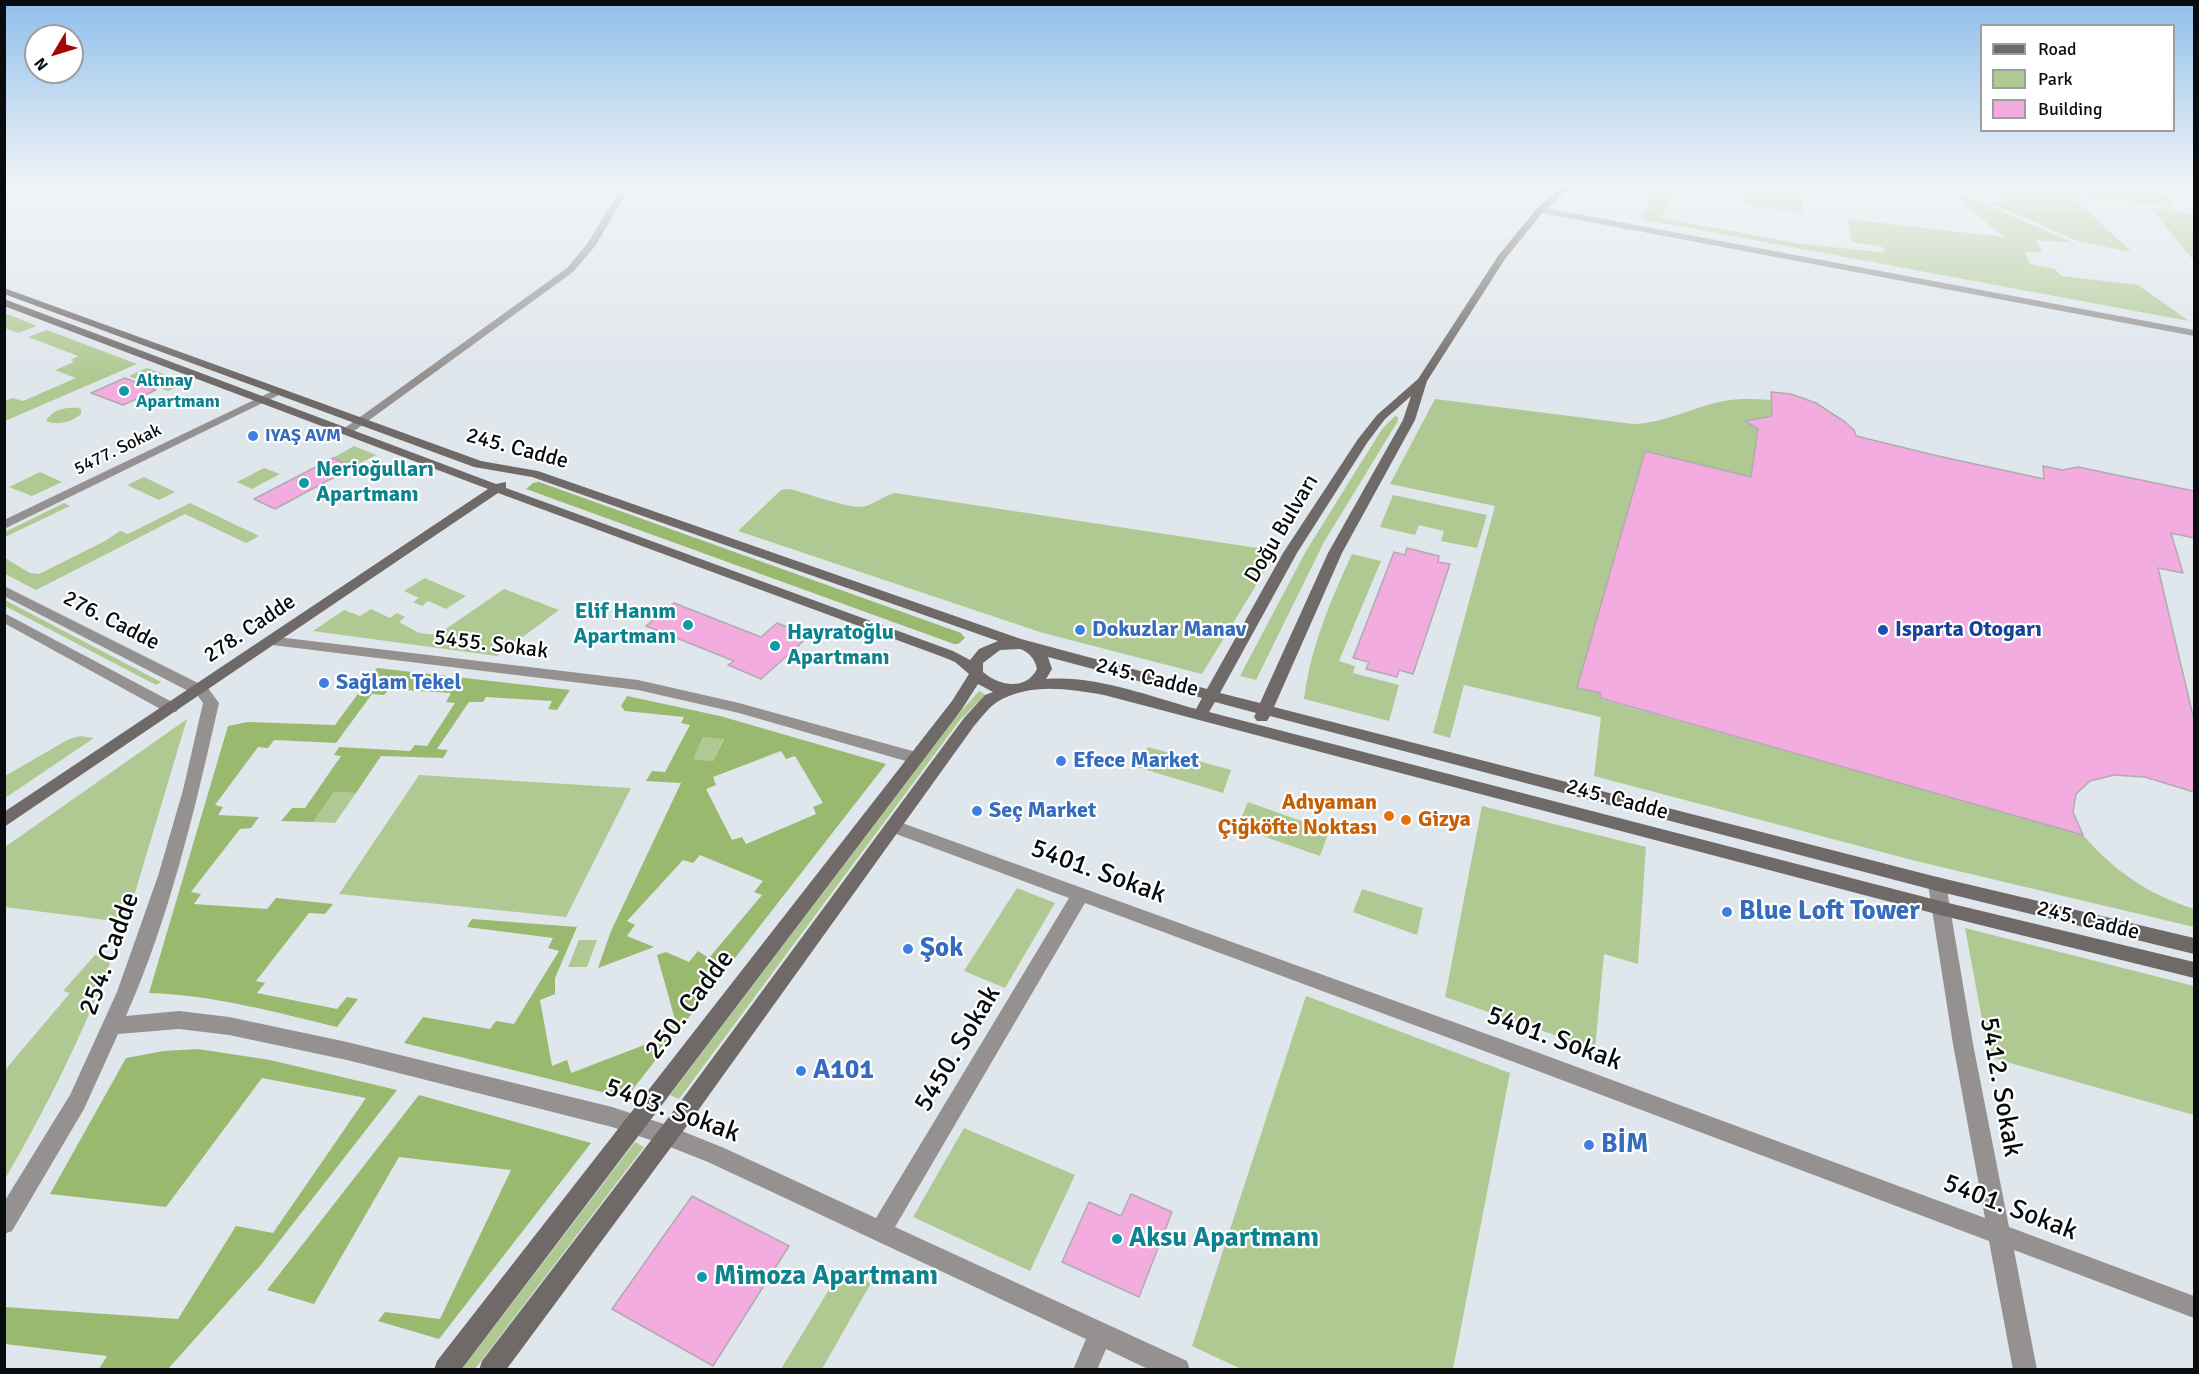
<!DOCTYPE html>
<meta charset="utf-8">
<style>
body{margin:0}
#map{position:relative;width:2199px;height:1374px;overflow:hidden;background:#dfe6ec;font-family:Signika,sans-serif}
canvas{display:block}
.frame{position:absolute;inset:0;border:6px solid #090c0e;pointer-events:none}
.legend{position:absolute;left:1980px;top:24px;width:195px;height:108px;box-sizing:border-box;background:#fff;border:2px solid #9d9e9f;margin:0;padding:8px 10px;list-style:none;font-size:18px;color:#090c0e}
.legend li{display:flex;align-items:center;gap:12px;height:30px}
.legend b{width:30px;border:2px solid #9d9e9f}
.north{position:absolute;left:24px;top:24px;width:60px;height:60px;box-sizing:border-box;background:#fff;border:2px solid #9d9e9f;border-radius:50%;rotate:232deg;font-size:16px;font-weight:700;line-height:24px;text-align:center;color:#090c0e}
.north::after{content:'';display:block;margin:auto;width:21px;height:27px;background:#a20903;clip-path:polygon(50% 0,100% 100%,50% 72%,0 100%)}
</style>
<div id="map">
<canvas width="2199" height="1374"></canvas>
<div class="frame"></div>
<ul class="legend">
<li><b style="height:8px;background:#6f6967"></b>Road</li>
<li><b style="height:16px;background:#b0c992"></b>Park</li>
<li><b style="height:16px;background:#f2ace0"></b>Building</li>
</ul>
<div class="north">N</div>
</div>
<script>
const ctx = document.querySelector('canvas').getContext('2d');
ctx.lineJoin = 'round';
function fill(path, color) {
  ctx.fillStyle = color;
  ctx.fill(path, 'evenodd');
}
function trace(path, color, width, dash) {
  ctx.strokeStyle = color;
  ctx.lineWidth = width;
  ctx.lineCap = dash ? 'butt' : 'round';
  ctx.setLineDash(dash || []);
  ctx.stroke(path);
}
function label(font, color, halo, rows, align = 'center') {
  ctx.font = font + ' Signika,sans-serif';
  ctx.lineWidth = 4.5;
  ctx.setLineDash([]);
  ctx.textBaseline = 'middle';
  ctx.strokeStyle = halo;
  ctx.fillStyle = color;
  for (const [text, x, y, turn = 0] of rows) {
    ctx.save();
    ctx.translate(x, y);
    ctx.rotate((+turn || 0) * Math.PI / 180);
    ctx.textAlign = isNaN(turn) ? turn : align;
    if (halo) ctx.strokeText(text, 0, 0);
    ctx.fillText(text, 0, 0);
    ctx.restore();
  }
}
const green = new Path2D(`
 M1621 185H1693L1686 196 1671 194 1662 218 1801 244 1880 252 1884 251 1883 247 1852 242 1847 219 2004 237 1958 199 1957 197 1963 195 2074 243 2035 240 2043 252H2025L2030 264 2055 269 2061 276 2138 285 2189 321 1641 219 1653 192Z
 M1756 185H1801L1802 213 1742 204Z
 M1992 185H2157L2174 207 2078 195 2072 197 2132 252 2080 242 1986 201 2005 202Z
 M2150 207 2194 214V261Z
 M5 313 37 326 18 333 5 328Z
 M47 330 137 364 5 421V401L12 398 23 401 76 378 55 370 74 362 71 360 78 356 28 337Z
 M147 368 187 383 168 391 129 376Z
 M1435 399 1633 424C1666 423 1692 407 1724 401 1740 398 1755 399 1771 400L1779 408 1777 424 1760 419 1747 422 1758 429 1751 477 1645 451 1577 688 1601 693 1600 699 2083 835C2115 872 2148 894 2194 909V927L1916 861 1594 776 1601 717 1464 685 1450 738 1433 733 1495 506 1390 484Z
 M79 408 81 409V414C72 422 58 426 46 421 52 409 67 407 79 408Z
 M1395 416 1398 417V421L1324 542 1256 680 1240 676 1306 551 1382 429Z
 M354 446 376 455 353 467 333 458Z
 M264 468 280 474 252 489 237 482Z
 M40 472 62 482 32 496 9 487Z
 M144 477 175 492 159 500 127 485Z
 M790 489C805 493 846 507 860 507 871 507 882 496 895 493L1277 551 1202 674 1043 633 738 531 781 490Z
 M1393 495 1487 515 1477 548 1441 541 1444 531 1419 525 1415 535 1380 527Z
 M64 503 70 506 5 537V532Z
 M190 503 259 536 246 543 185 514 36 590 5 574V558L30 573 39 574 105 541 120 531 128 534Z
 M1352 554 1381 561 1339 661 1355 666 1353 673 1399 685 1389 721 1304 699C1311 646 1330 602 1352 554Z
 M425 578 466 596 446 609 428 601 422 606 413 602 419 598 404 591Z
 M504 589 559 610 497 656 313 631 344 610 360 616 371 609 390 618 397 613 405 617 399 622 419 633 437 635Z
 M4 600H5L161 682 156 685 5 606Z
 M979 691 985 694 984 696 960 720 679 1099 670 1095 955 718Z
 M187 719 128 916 106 920 5 907V847Z
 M80 736 94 738 5 798V776L69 739Z
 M703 737 724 738 713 761 692 759Z
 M1148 747 1231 770 1223 793 1137 767Z
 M419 775 631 788 566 917 339 894Z
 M334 792 356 793 335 823 313 822Z
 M1248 802 1329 831 1320 856 1237 827Z
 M1482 806 1646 847 1638 964 1604 954 1595 1049 1445 997Z
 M1017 888 1055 903 1005 988 964 971Z
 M1362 889 1423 908 1417 935 1353 912Z
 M1965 928 2194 986V1115L1989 1057Z
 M579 940H597L587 967H568Z
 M95 955 112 958C81 1038 48 1105 5 1179V1070L70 993 63 991Z
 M1306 996 1510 1073 1453 1369H1241L1192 1346Z
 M964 1128 1075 1175 1030 1271 913 1217Z
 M635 1142 644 1147 475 1369H462Z
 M842 1268 871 1283 822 1369H781Z`);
const forest = new Path2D(`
 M539 482 961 633 965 638 958 644H954L526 489 533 483Z
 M377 668 570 690 557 710 548 709 552 701 486 697 483 702H469L437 749 448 750 443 758 381 756 356 793 334 792 313 822 281 821 292 808H305L341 756 334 755 339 747 410 751 415 745 427 746 455 703 446 702 451 693 389 689 384 695 372 694 336 743 274 740 268 748 258 747 215 805 223 807 218 815 259 817 251 828 240 829 191 892 201 894 194 904 267 909 276 898 333 904 325 914 309 913 256 981 265 983 257 993 337 1009 347 997 358 999 337 1027C275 1012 213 995 149 993L228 726 248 722 335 725Z
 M627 696 720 716 886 764 626 1098 404 1043 423 1017 490 1029 496 1021 514 1024 559 951 548 948 553 938 467 927 472 919 577 927 555 978V994L540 1000 552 1066 567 1060 571 1073 660 1039 658 1030 676 1023 657 955 666 952 689 962 698 951 709 958 762 895 754 892 763 881 700 855 693 863 683 860 627 921 635 925 627 936 654 947 598 968 611 931 681 783 646 781 652 771 665 772 690 725 681 723 684 717 625 711 621 706ZM703 737 724 739 713 761 693 759ZM781 751 786 759 795 756 823 803 813 807 816 814 746 844 742 837 732 840 706 789 716 785 713 777Z
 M198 1049 270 1060 397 1090 260 1266 168 1369H99L107 1356 5 1344V1307L178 1319 236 1226 273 1233 366 1098 262 1078 166 1207 50 1194 126 1058 164 1051Z
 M419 1095 591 1143 439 1339 378 1321 385 1312 440 1319 511 1170 399 1157 314 1304 267 1290Z`);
const building = new Path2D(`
 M125 378 156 390 123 405 91 393Z
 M1771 392 1791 394 1816 403 1845 422 1854 430 1856 436 1938 456 2044 479 2043 466 2062 470 2078 467 2194 491V538L2171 533 2183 573 2158 568 2194 720V792L2145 777 2114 775 2090 781 2076 794 2073 812 2083 835 1600 698 1601 693 1577 688 1645 451 1751 477 1758 429 1745 421 1772 416Z
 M333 458 353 467 275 509 254 499Z
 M1407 548 1439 556 1438 562 1450 564 1413 674 1399 670 1397 677 1366 669 1369 662 1353 658 1394 552 1405 555Z
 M674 603 761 637 777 623 809 636 761 679 728 665 734 661 646 626Z
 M1131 1194 1172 1212 1139 1297 1062 1262 1089 1202 1121 1216Z
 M692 1196 789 1246 713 1366 612 1309Z`);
const street = new Path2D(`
 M623 185H631L596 245 573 272 350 434H342V430L567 268 587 244Z
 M1540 207 2194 330V336L1537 212 1536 210Z
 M279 388 285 391 283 393 4 529V520Z
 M4 586 208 688 219 703C195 809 170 917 126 1016L179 1011 229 1017 347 1042 612 1107 667 1125 724 1148 876 1218 1069 898 888 831 886 826 888 821 894 820 1531 1050 1985 1218 1953 1044 1928 884 1931 879 1937 877 1943 879 1946 884 1973 1044 2009 1227 2194 1296V1318L2014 1250 2037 1370H2013L1989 1241 1530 1068 1085 903 895 1227 1187 1361 1190 1370H1150L1106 1349 1097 1370H1073L1086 1339 708 1162 665 1145 612 1127 347 1060 229 1035 179 1029 118 1034 84 1109 12 1231 4 1234V1202L70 1095 117 992 158 876 183 790 203 703 198 696 4 596Z
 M4 613 176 704 179 708 176 712H166L4 623Z
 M269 636 638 680 739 703 916 752 922 754 924 758 922 762 916 764 739 713 638 690 264 644 262 641Z`);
const secondary = new Path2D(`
 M1563 185H1572L1543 212 1505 259 1427 381 1415 420 1342 553 1274 707 1937 877 2194 938V954L1937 891 1270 716 1267 721H1257L1254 717 1256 713 1215 702 1209 712 1940 901 2194 962V978L1940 915 1104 695C1069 689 1030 682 997 702 989 707 981 718 974 726L689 1123 506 1370H479L482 1361 675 1109 964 718 985 695 993 692 978 684 962 709 461 1370H434L437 1361 952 701 969 674 955 662 943 657 498 493 4 827V812L488 489 4 306V299L496 484 506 482V488L953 651 970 660 979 649 998 641 532 477 474 467 4 294V288L481 461 538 471 1021 639 1207 689 1283 553 1358 439 1377 415 1418 379 1498 256 1537 208ZM1411 396 1403 420 1328 553 1260 703 1220 693 1297 553 1367 443 1385 419ZM1020 649C1029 652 1035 659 1037 669 1026 691 999 686 983 672V663L1000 650ZM1048 657 1202 698 1196 709C1149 696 1095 675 1046 679L1052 669Z`);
const markers = [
 [124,391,6,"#0f9aa8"],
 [253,436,6,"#3f7fe0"],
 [304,483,6,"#0f9aa8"],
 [688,625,6,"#0f9aa8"],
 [1080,630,6,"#3f7fe0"],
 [1883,630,6,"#1a4fb4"],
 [775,646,6,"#0f9aa8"],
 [324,683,6,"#3f7fe0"],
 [1061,761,6,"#3f7fe0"],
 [977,811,6,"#3f7fe0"],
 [1389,816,6,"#e8710a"],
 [1406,820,6,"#e8710a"],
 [1727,912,6,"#3f7fe0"],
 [908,949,6,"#3f7fe0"],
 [801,1071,6,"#3f7fe0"],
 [1589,1145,6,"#3f7fe0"],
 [1117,1239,6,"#0f9aa8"],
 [702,1277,6,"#0f9aa8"]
];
const farCulturenames = [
 ["Altınay",136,381],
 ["Apartmanı",136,402]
];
const farShopnames = [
 ["IYAŞ AVM",265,436]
];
const farStreetnames = [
 ["5477. Sokak",118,450,-26]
];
const streetNames = [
 ["245. Cadde",517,449,15],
 ["Doğu Bulvarı",1282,529,-59],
 ["276. Cadde",111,621,27],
 ["278. Cadde",250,629,-34],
 ["5455. Sokak",491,645,7],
 ["245. Cadde",1147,678,14],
 ["245. Cadde",1617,800,15],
 ["245. Cadde",2088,921,14]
];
const cultureNames = [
 ["Nerioğulları",316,470],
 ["Apartmanı",316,495],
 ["Elif Hanım",676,612,"right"],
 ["Apartmanı",676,637,"right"],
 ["Hayratoğlu",787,633],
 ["Apartmanı",787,658]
];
const shopNames = [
 ["Dokuzlar Manav",1092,630],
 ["Sağlam Tekel",336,683],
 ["Efece Market",1073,761],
 ["Seç Market",989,811]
];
const transitNames = [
 ["Isparta Otogarı",1895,630]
];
const foodNames = [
 ["Adıyaman",1377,803],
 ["Çiğköfte Noktası",1377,828],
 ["Gizya",1418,820,"left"]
];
const nearStreetnames = [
 ["5401. Sokak",1098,872,20],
 ["254. Cadde",110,954,-70],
 ["250. Cadde",690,1005,-53],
 ["5401. Sokak",1554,1039,20],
 ["5450. Sokak",958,1049,-59],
 ["5412. Sokak",2000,1087,80],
 ["5403. Sokak",672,1111,20],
 ["5401. Sokak",2010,1208,21]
];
const nearShopnames = [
 ["Blue Loft Tower",1739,912],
 ["Şok",920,949],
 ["A101",813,1071],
 ["BİM",1601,1145]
];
const nearCulturenames = [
 ["Aksu Apartmanı",1129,1239],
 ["Mimoza Apartmanı",714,1277]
];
fill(green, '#b0c992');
fill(forest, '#99b96f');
fill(building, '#f2ace0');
trace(building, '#b2abb0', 1.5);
fill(street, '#959190');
fill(secondary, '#6f6967');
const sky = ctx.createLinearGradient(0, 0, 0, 378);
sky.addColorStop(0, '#90bfec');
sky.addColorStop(0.49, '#f1f4f6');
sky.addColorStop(1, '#f1f4f600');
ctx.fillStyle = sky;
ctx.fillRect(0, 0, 2199, 378);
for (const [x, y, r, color] of markers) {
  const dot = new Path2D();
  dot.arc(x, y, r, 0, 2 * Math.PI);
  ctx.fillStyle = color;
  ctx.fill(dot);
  trace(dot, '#fff', 2);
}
label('bold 18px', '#0d838f', '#fff', farCulturenames, 'left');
label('bold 18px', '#366cbe', '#fff', farShopnames, 'left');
label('18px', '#090c0e', '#fff', farStreetnames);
label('22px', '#090c0e', '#fff', streetNames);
label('bold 22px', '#0d838f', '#fff', cultureNames, 'left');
label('bold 22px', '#366cbe', '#fff', shopNames, 'left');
label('bold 22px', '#164399', '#fff', transitNames, 'left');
label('bold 22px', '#c56008', '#fff', foodNames, 'right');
label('27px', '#090c0e', '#fff', nearStreetnames);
label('bold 27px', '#366cbe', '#fff', nearShopnames, 'left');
label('bold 27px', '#0d838f', '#fff', nearCulturenames, 'left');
</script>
